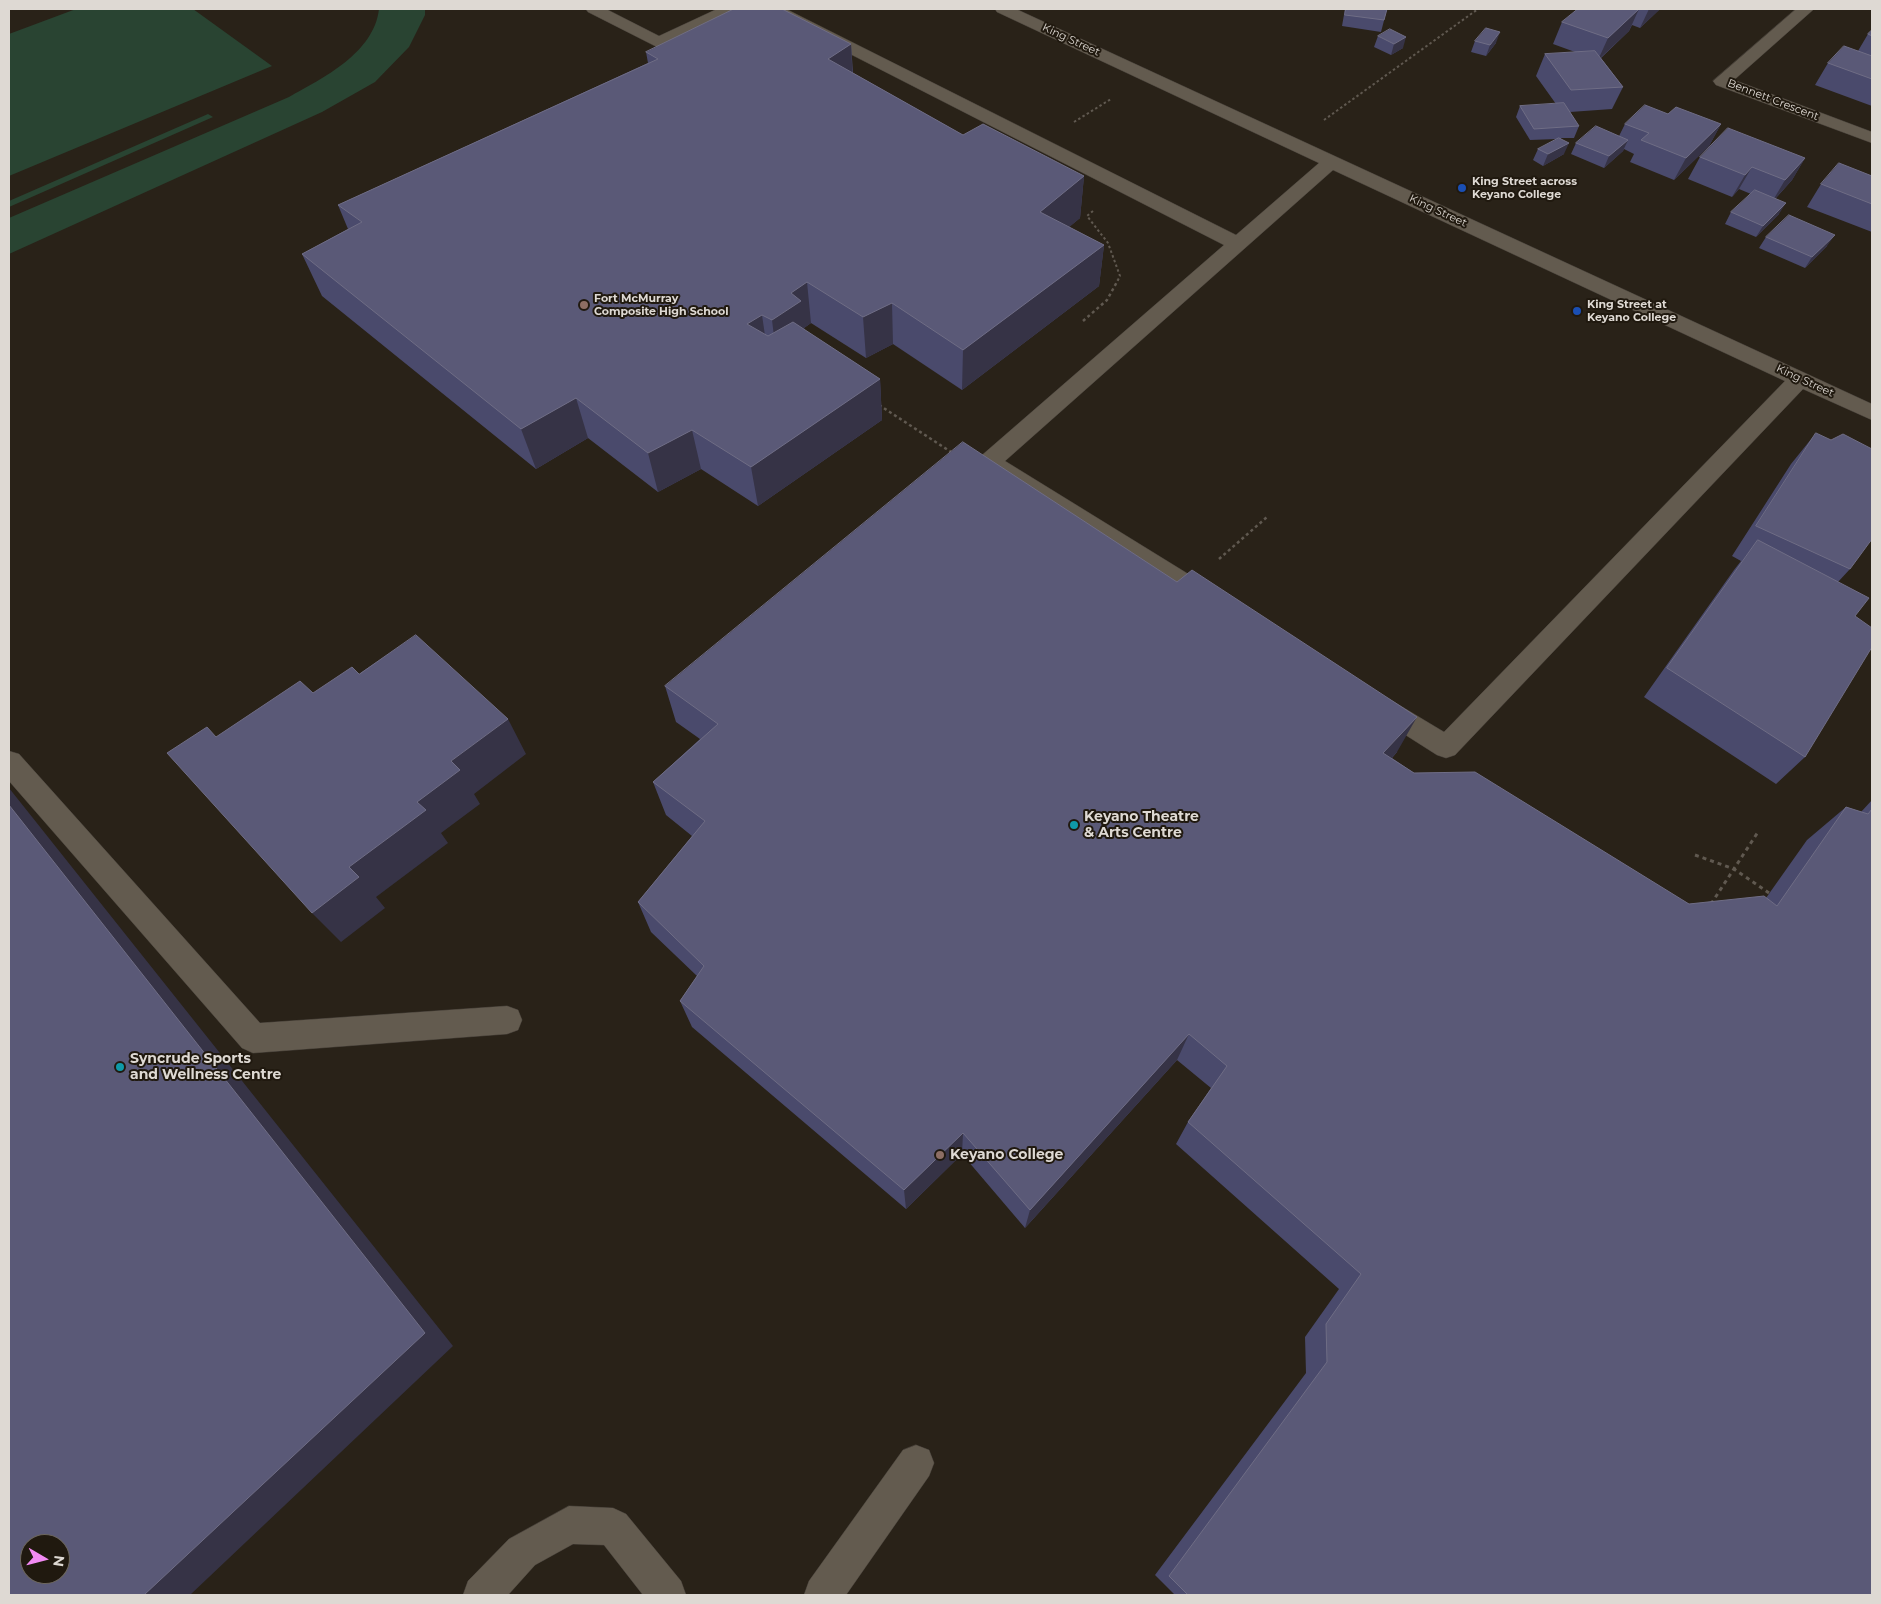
<!DOCTYPE html>
<style>
body{margin:0}
#map{position:relative;width:1881px;height:1604px;overflow:hidden;background:#292218;font-family:Montserrat,sans-serif}
canvas{display:block}
.frame{position:absolute;inset:0;border:10px solid #ded9d3;pointer-events:none}
.north{position:absolute;left:20px;top:1534px;width:50px;height:50px;box-sizing:border-box;background:#20190f;border:1px solid #6c665d;border-radius:50%;rotate:98deg;font-size:14px;font-weight:700;line-height:20px;text-align:center;color:#ded9d3}
.north::after{content:'';display:block;margin:auto;width:18px;height:22px;background:#f28af3;clip-path:polygon(50% 0,100% 100%,50% 72%,0 100%)}
</style>
<div id="map">
<canvas width="1881" height="1604"></canvas>
<div class="frame"></div>
<div class="north">N</div>
</div>
<script>
const ctx = document.querySelector('canvas').getContext('2d');
ctx.lineJoin = 'round';
function fill(path, color) {
  ctx.fillStyle = color;
  ctx.fill(path, 'evenodd');
}
function trace(path, color, width, dash) {
  ctx.strokeStyle = color;
  ctx.lineWidth = width;
  ctx.lineCap = dash ? 'butt' : 'round';
  ctx.setLineDash(dash || []);
  ctx.stroke(path);
}
function label(font, color, halo, rows, align = 'center') {
  ctx.font = font + ' Montserrat,sans-serif';
  ctx.lineWidth = 4;
  ctx.setLineDash([]);
  ctx.textBaseline = 'middle';
  ctx.strokeStyle = halo;
  ctx.fillStyle = color;
  for (const [text, x, y, turn = 0] of rows) {
    ctx.save();
    ctx.translate(x, y);
    ctx.rotate((+turn || 0) * Math.PI / 180);
    ctx.textAlign = isNaN(turn) ? turn : align;
    if (halo) ctx.strokeText(text, 0, 0);
    ctx.fillText(text, 0, 0);
    ctx.restore();
  }
}
const green = new Path2D(`
 M76 9H193L272 66 9 176V34Z
 M379 9H425V15L409 47 375 82 322 112 9 254V218L289 97C323 78 374 53 379 9Z
 M208 114 213 117 9 207V201Z`);
const pathFar2 = new Path2D(`
 M1324 120 1478 9
 M1074 122 1111 99
 M1093 211 1087 216 1108 243 1120 276 1117 282`);
const pathFar1 = new Path2D(`
 M1083 321 1107 300 1118 280
 M879 405 951 452
 M1219 559 1267 517`);
const path = new Path2D(`
 M1695 855 1734 869 1769 893
 M1711 904 1758 832`);
const minor = new Path2D(`
 M586 9H606L659 36 717 9H737L735 12 659 48 588 12Z
 M766 9H786L1236 235 1319 163 997 12 995 9H1016L1872 404V420L1803 389 1455 755 1446 758 1437 755 1371 713 1367 706 1371 699 1380 695 1389 699 1444 732 1785 381 1333 170 1005 461 1219 593 1222 600 1219 607 1210 609 1201 607 981 468 978 462 981 456 1224 245 768 12Z
 M1796 9H1814L1734 80 1872 132V143L1716 85 1713 81Z
 M9 751 19 754 260 1023 507 1006 518 1010 522 1020 518 1030 507 1034 253 1053 242 1048 9 781Z
 M916 1445 929 1450 934 1463 929 1476 846 1595H804L809 1581 903 1450Z
 M569 1506 613 1508 626 1514 681 1581 686 1595H643L604 1545 573 1544 535 1565 508 1595H463L468 1581 509 1539Z`);
const wall = new Path2D(`
 M1345 9H1387L1381 32 1342 26Z
 M1578 9H1660L1640 28 1632 25 1629 31 1601 58 1623 87 1612 109 1570 112 1579 126 1574 138H1561L1564 154 1543 166 1533 160 1538 149 1557 139 1530 140 1516 117 1520 106 1556 104 1536 76 1545 54 1575 52 1553 44 1562 22Z
 M1872 30V106L1815 85 1828 63 1858 51 1868 34Z
 M1378 36 1403 48 1391 55 1374 47Z
 M1475 41 1496 43 1486 56 1471 52Z
 M851 44 853 73 963 135 1084 176 1080 218 1069 227 1104 245 1099 286 962 390 893 344 866 358 811 323 804 328 805 330 880 379 882 420 758 506 701 469 658 492 588 438 536 469 322 296 302 254 348 229 338 205 648 63 646 52Z
 M1625 124H1721L1709 146 1674 180 1630 162 1634 154 1624 149 1623 151 1604 168 1571 154 1576 143 1619 136Z
 M1700 157 1805 158 1792 180 1776 198 1779 214 1756 237 1725 224 1731 212 1751 194 1739 189 1732 197 1688 179Z
 M1872 176V232L1807 207 1821 184Z
 M1766 237 1827 246 1805 268 1759 248Z
 M1816 433 1850 569 1838 582 1855 616 1805 757 1776 784 1644 697 1734 570 1741 561 1732 556 1791 464Z
 M665 686 1397 752 1392 758 1414 773 1689 904 1766 898 1807 840 1846 807 1861 812 1872 800V1595H1175L1155 1575 1306 1373 1305 1337 1339 1289 1176 1144 1188 1122 1211 1088 1177 1060 1025 1228 962 1154 906 1209 692 1027 680 1001 697 976 651 932 638 902 692 836 666 815 653 782 700 739 676 722Z`);
const shadedWall = new Path2D(`
 M1639 9 1629 31 1598 60 1608 38Z
 M1649 9H1660L1640 28Z
 M1500 32 1496 43 1486 56 1490 45Z
 M1406 37 1403 48 1391 55 1394 44Z
 M851 44 853 85 828 59Z
 M1721 124 1709 146 1674 180 1686 158Z
 M1628 140 1623 151 1604 168 1609 156Z
 M1569 143 1564 154 1543 166 1548 154Z
 M1805 158 1792 180 1772 202 1785 180Z
 M1752 167 1739 189 1732 197 1745 175Z
 M1084 176 1080 218 1037 254 1040 212Z
 M1786 203 1779 214 1756 237 1763 226Z
 M1835 235 1827 246 1805 268 1812 257Z
 M1104 245 1099 286 962 390 963 350Z
 M807 282 811 323 804 328 806 342 777 361 772 320 791 293Z
 M892 303 893 344 866 358 863 317Z
 M762 315 768 356 747 324Z
 M880 379 882 420 758 506 751 467Z
 M576 398 588 438 536 469 521 429Z
 M692 430 701 469 658 492 648 453Z
 M1417 717 1397 752 1365 787 1383 753Z
 M508 719 526 754 474 794 480 804 441 833 448 843 376 897 385 908 341 942 312 913 349 867 417 802 451 761Z
 M9 788 453 1346 190 1595H144L9 805Z
 M1189 1034 1177 1060 1025 1228 1030 1210Z
 M963 1133 962 1154 906 1209 904 1190Z`);
const building = new Path2D(`
 M734 9H782L851 44 828 59 963 135 983 124 1084 176 1040 212 1104 245 963 350 892 303 863 317 807 282 791 293 801 301 772 320 762 315 747 324 768 336 793 322 880 379 751 467 692 430 648 453 576 398 521 429 302 254 362 222 338 205 658 59 646 52Z
 M1346 9H1387L1384 20 1345 15Z
 M1578 9H1639L1608 38 1562 22Z
 M1486 28 1500 32 1490 45 1475 41Z
 M1390 29 1406 37 1394 44 1378 36Z
 M1872 30V36L1868 34Z
 M1844 46 1872 56V79L1828 63Z
 M1595 51 1623 87 1571 90 1545 54Z
 M1564 103 1579 126 1534 129 1520 106Z
 M1645 105 1668 114 1676 107 1721 124 1686 158 1641 140 1649 133 1625 124Z
 M1596 126 1628 140 1609 156 1576 143Z
 M1728 128 1805 158 1785 180 1752 167 1745 175 1700 157Z
 M1559 138 1569 143 1548 154 1538 149Z
 M1839 163 1872 176V204L1821 184Z
 M1755 190 1786 203 1763 226 1731 212Z
 M1789 215 1835 235 1812 257 1766 237Z
 M1816 433 1831 440 1843 434 1872 449V539L1850 569 1756 526Z
 M963 442 1177 582 1192 570 1417 717 1383 753 1414 773 1475 772 1689 904 1764 896 1777 906 1846 807 1868 814 1872 809V1595H1188L1169 1576 1327 1362 1326 1324 1361 1274 1188 1122 1227 1066 1189 1034 1030 1210 963 1133 904 1190 680 1001 704 966 638 902 705 821 653 782 718 724 665 686Z
 M1758 540 1869 598 1855 616 1872 628V647L1805 757 1667 668Z
 M416 635 508 719 451 761 460 770 417 802 426 810 349 867 359 877 312 913 167 753 207 727 216 737 300 681 313 693 352 667 359 674Z
 M9 805 425 1333 144 1595H9ZM30 1544H60V1574H30Z`);
const markers = [
 [1462,188,5,"#1a4fb4"],
 [584,305,5,"#8d6e63"],
 [1577,311,5,"#1a4fb4"],
 [1074,825,5,"#0f9aa8"],
 [120,1067,5,"#0f9aa8"],
 [940,1155,5,"#8d6e63"]
];
const farStreetnames = [
 ["King Street",1071,40,25],
 ["Bennett Crescent",1773,100,21],
 ["King Street",1438,211,25],
 ["King Street",1805,381,25]
];
const farPoinames = [
 ["King Street across",1472,182],
 ["Keyano College",1472,195],
 ["Fort McMurray",594,299],
 ["Composite High School",594,312],
 ["King Street at",1587,305],
 ["Keyano College",1587,318]
];
const poiNames = [
 ["Keyano Theatre",1084,817],
 ["& Arts Centre",1084,833],
 ["Syncrude Sports",130,1059],
 ["and Wellness Centre",130,1075],
 ["Keyano College",950,1155]
];
fill(green, '#294432');
trace(minor, '#433d36', 1);
trace(pathFar2, '#605950', 2, [2.5, 2.5]);
trace(pathFar1, '#605950', 2.5, [3, 3]);
trace(path, '#605950', 3, [4, 4]);
fill(minor, '#635b4f');
fill(wall, '#4a4a6c');
fill(shadedWall, '#363346');
fill(building, '#5a5977');
trace(building, '#6f6d85', 1);
for (const [x, y, r, color] of markers) {
  const dot = new Path2D();
  dot.arc(x, y, r, 0, 2 * Math.PI);
  ctx.fillStyle = color;
  ctx.fill(dot);
  trace(dot, '#20190f', 2);
}
label('11px', '#ded9d3', '#20190f', farStreetnames);
label('bold 11px', '#ded9d3', '#20190f', farPoinames, 'left');
label('bold 14px', '#ded9d3', '#20190f', poiNames, 'left');
</script>
